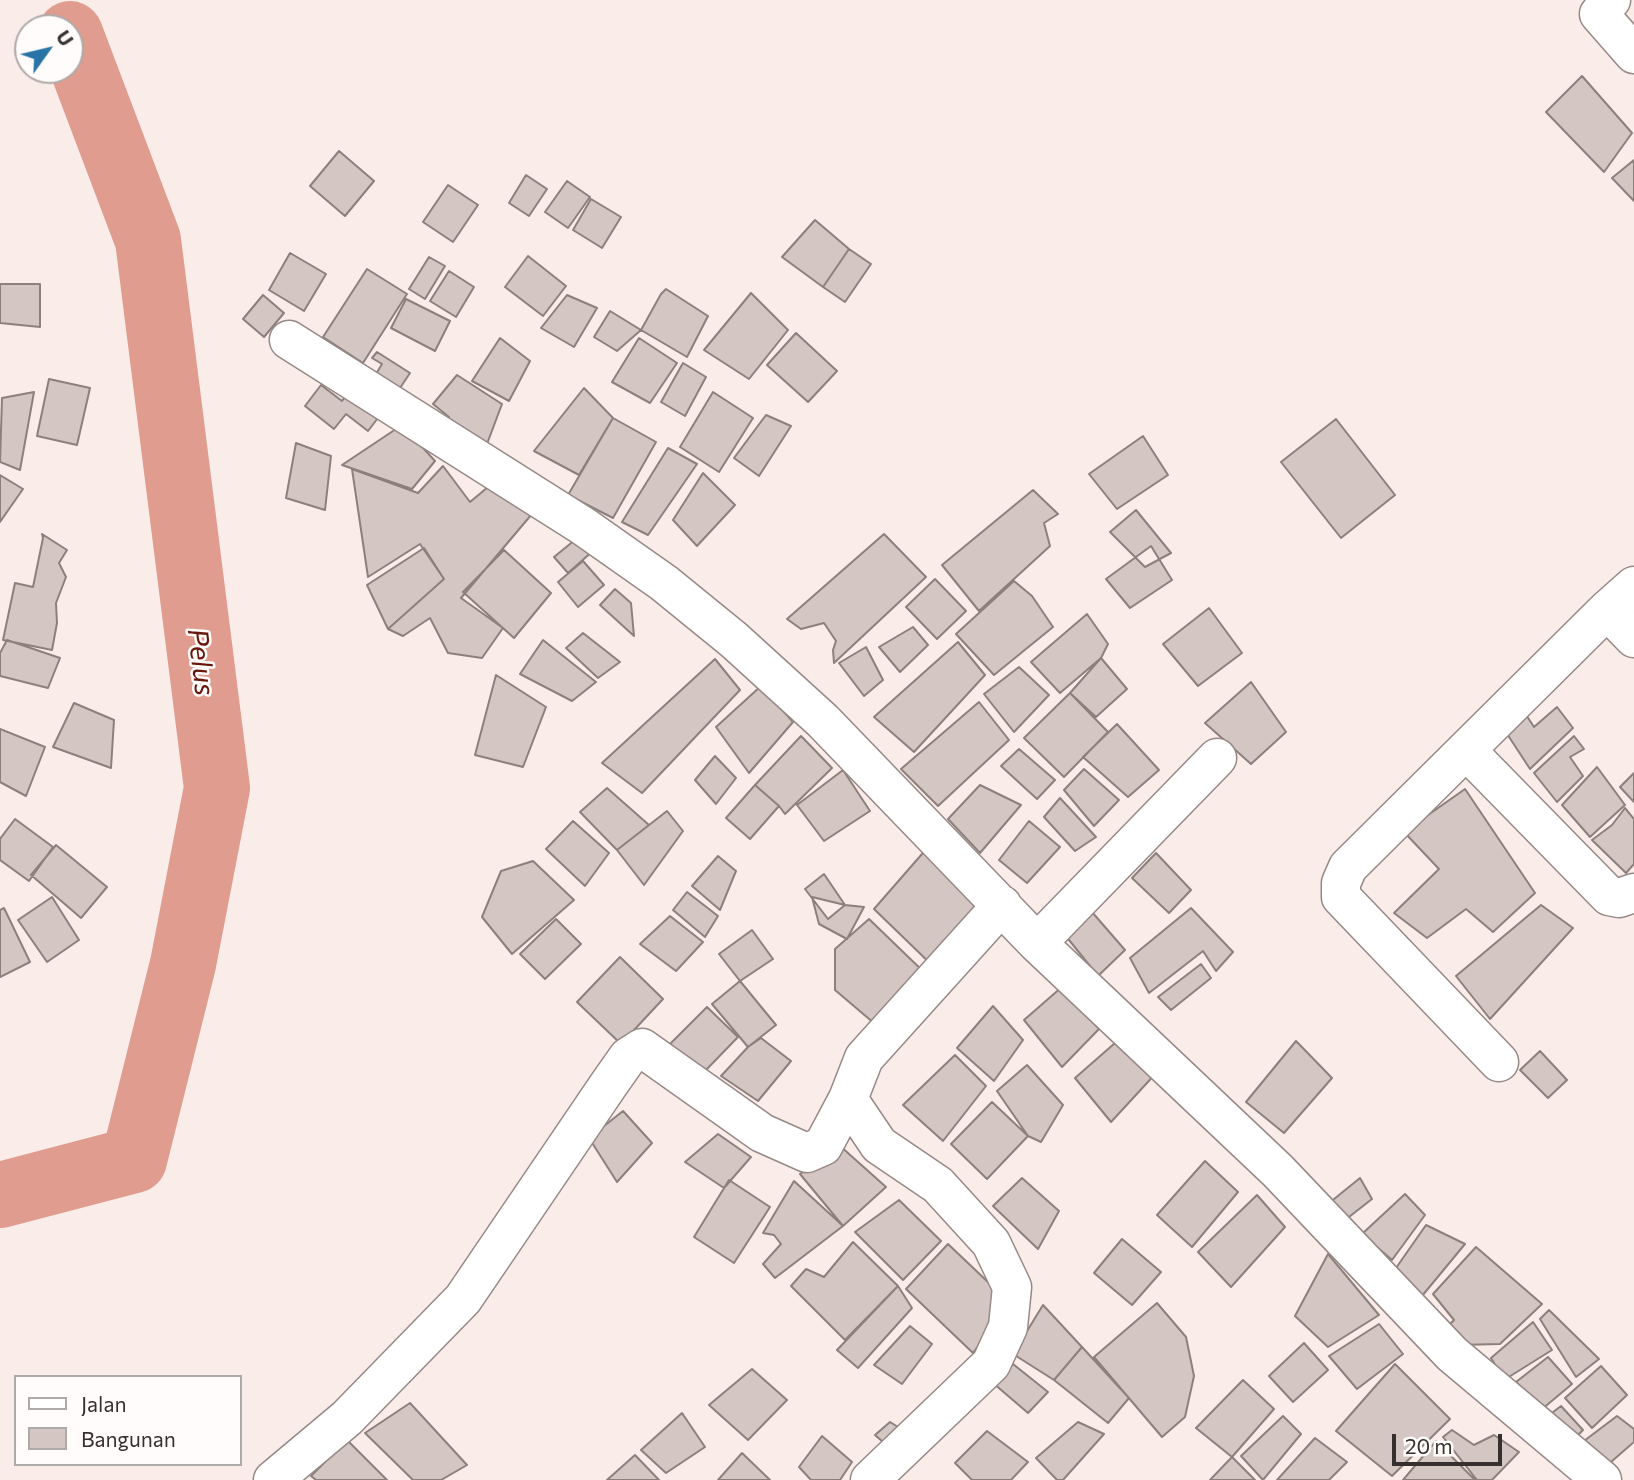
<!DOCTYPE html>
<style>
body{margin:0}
#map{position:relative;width:1634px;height:1480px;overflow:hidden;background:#faece9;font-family:Commissioner,sans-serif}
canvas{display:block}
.legend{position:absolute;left:14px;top:1375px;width:228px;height:91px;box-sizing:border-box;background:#fffcfb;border:2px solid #aeaaa9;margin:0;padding:9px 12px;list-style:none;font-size:21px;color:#35302f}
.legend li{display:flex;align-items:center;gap:14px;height:35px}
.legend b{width:35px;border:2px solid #aeaaa9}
.north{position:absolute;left:14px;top:14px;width:70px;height:70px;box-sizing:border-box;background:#fffcfb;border:2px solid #aeaaa9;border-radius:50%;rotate:56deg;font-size:19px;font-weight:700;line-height:28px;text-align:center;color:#35302f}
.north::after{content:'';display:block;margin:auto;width:24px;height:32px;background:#2974a7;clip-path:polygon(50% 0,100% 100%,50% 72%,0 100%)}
.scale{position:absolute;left:1392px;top:1434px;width:110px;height:32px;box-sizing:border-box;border:4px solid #35302f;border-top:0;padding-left:9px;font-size:21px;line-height:24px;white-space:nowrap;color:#35302f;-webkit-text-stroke:5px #fffcfb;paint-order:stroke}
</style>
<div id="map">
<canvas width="1634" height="1480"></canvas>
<ul class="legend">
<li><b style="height:9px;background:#fff"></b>Jalan</li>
<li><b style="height:19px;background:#d4c6c3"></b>Bangunan</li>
</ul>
<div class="north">U</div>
<div class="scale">20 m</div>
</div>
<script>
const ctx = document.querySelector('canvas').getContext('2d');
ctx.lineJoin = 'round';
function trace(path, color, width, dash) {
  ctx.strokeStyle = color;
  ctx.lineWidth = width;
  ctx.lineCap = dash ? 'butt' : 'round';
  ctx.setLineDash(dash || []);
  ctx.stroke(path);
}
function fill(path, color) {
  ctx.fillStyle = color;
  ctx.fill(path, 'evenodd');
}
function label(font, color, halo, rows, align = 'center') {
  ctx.font = font + ' Commissioner,sans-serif';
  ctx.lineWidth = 5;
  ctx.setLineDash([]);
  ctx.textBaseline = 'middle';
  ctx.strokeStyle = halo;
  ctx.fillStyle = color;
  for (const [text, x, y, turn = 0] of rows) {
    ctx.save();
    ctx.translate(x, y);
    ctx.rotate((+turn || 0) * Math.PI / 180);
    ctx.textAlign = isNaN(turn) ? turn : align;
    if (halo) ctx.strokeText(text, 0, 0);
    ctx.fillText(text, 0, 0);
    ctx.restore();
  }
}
const river = new Path2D(`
 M0 1195 134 1160 183 964 217 788 148 240 70 34`);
const building = new Path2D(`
 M1582 76 1632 133 1604 172 1546 112Z
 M339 151 374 181 345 216 310 186Z
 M1634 160V201L1612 178Z
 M526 175 547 189 529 216 509 203Z
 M567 181 590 197 568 228 545 212Z
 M448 185 478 205 453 242 423 222Z
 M591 199 621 217 602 248 573 230Z
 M815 220 849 249 823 287 782 257Z
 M849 249 871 264 845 302 823 287Z
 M290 253 326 274 304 311 269 290Z
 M528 256 566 286 543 316 505 287Z
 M429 257 445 266 425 299 409 289Z
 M367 269 407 294 363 363 323 337Z
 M449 271 474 287 456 317 430 301Z
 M0 284H40V327L0 323Z
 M666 289 708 316 687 357 641 330 661 294Z
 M751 293 788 330 749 379 704 350Z
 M263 295 284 313 264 337 243 319Z
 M567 295 597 308 574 347 541 328Z
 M406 299 450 321 435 351 391 328Z
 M610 311 641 330 617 351 594 337Z
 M796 333 837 371 808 402 767 365Z
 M500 338 530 361 509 401 472 381Z
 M639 338 677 363 650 403 612 382Z
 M377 352 410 373 396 394 373 379 382 364 372 358Z
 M683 363 706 377 685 416 661 402Z
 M457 375 502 404 484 452 448 423 449 417 433 404Z
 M49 379 90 388 77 445 37 436Z
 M321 385 342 401 353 386 384 410 368 431 346 414 334 429 305 406Z
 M584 388 613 418 579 475 534 451Z
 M34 392 20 470 0 462 2 398Z
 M713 392 753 418 719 472 680 447Z
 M766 415 791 426 759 476 734 458Z
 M613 418 656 442 613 518 568 495Z
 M1336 419 1395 495 1341 538 1281 462Z
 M402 425 435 461 412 489 342 465Z
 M1143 436 1168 475 1117 509 1089 474Z
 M296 443 331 456 325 510 286 498Z
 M668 448 697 464 648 535 622 522Z
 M443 466 470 502 494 482 537 508 461 598 503 628 482 658 448 653 430 618 403 636 388 629 444 579 420 544 368 577 352 469 418 493Z
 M703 473 735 505 697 546 673 520Z
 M0 475 23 489 0 522Z
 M1033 490 1058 514 1044 523 1050 546 979 611 942 565Z
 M1136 510 1171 553 1145 567 1110 532Z
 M42 534 67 550 59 563 66 577 56 603 57 623 52 650 3 640 15 583 33 587 43 538Z
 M884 534 926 577 834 663 833 650 836 641 824 623 801 629 787 619Z
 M581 535 594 550 568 573 554 557Z
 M1151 546 1172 580 1130 608 1106 579Z
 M424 548 444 579 388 629 367 585Z
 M504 550 551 593 514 638 463 592Z
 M583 561 604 585 578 607 558 582Z
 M935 579 966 611 937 639 906 607Z
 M1014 581 1032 596 1053 627 994 675 956 634Z
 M615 589 631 603 634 636 600 605Z
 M1209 608 1242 653 1198 686 1163 644Z
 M1087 614 1108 644 1101 658 1060 693 1031 662Z
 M913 627 928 645 900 672 879 647Z
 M583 633 620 662 598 678 566 648Z
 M7 640 60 658 48 688 0 676V653Z
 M543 640 596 682 572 701 520 674Z
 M958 642 985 675 914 752 874 717Z
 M866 647 883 680 864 696 839 663Z
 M1101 658 1127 689 1096 717 1070 693Z
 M715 659 740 690 642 793 602 763Z
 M1019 667 1049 695 1014 732 984 694Z
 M496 675 546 707 523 767 475 755Z
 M1251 682 1286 732 1251 764 1205 723Z
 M761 686 793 722 749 773 716 727Z
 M1070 693 1108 732 1064 777 1024 738Z
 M1517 701 1534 727 1557 707 1573 728 1530 769 1498 720Z
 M979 702 1009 740 938 806 901 769Z
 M74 703 114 720 111 768 53 747Z
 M1117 724 1159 770 1128 797 1083 757Z
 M0 729 45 747 26 796 0 782Z
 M801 736 832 768 785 814 779 806 755 785Z
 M1574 736 1584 749 1570 757 1583 776 1557 802 1534 773Z
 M1019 749 1055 780 1037 799 1001 766Z
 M715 756 736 778 716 804 695 780Z
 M1597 767 1625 805 1590 837 1562 805Z
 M1084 769 1119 800 1094 826 1064 790Z
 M843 770 870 811 824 841 797 805Z
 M1634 773V802L1620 787Z
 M755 785 779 806 750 839 726 818Z
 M980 785 1021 805 980 853 948 819Z
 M607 788 649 825 617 850 580 812Z
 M1465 789 1535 893 1493 932 1466 909 1427 938 1394 913 1439 869 1404 832Z
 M1060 798 1096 837 1075 851 1044 817Z
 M1625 808 1634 819V864L1626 873 1592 840 1612 825Z
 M667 811 683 831 644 885 617 850Z
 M15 819 53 847 29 881 0 860V839Z
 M573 821 609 853 585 886 546 849Z
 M1029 821 1060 847 1027 883 999 860Z
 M56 845 107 887 81 918 31 875Z
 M929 846 996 911 936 969 874 909Z
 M1156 853 1191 890 1169 913 1132 878Z
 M718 856 736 871 720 910 692 886Z
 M533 861 574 900 512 954 482 917 501 871Z
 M824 874 845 905 828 919 805 889Z
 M687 892 718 916 705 937 673 910Z
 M52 897 79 940 47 962 18 920Z
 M812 897 845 905 864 907 847 939 819 924Z
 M1541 905 1573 928 1490 1019 1456 976Z
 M4 908 30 962 0 977V910Z
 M1191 908 1233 952 1216 971 1203 951 1149 993 1130 958Z
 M1092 912 1125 950 1098 976 1065 935Z
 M670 916 703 942 676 971 640 944Z
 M556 919 581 944 545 979 520 954Z
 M869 919 928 976 875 1024 835 990V949Z
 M752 930 773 959 740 981 719 954Z
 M620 957 663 999 621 1044 577 1002Z
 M1201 964 1211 978 1171 1010 1158 997Z
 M740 981 776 1025 748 1047 712 1004Z
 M1063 986 1099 1029 1062 1067 1024 1020Z
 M993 1006 1023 1040 994 1081 957 1048Z
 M707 1007 738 1037 705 1071 666 1048Z
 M1123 1036 1158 1071 1111 1122 1075 1078Z
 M761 1038 791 1061 758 1101 721 1076 748 1047Z
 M1296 1041 1332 1078 1284 1133 1246 1102Z
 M1540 1051 1567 1080 1548 1098 1520 1070Z
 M955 1055 986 1086 943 1141 903 1105Z
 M1027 1065 1063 1105 1041 1142 1028 1136 997 1091Z
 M992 1102 1028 1136 987 1179 951 1144Z
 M623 1111 652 1143 617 1182 589 1138Z
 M718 1134 751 1157 724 1188 685 1162Z
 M839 1145 886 1187 843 1226 800 1174Z
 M1205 1161 1238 1192 1192 1247 1157 1215Z
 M1022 1178 1059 1211 1038 1249 993 1206Z
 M1360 1178 1372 1199 1340 1224 1323 1208Z
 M729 1180 770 1207 734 1263 694 1237Z
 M794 1181 843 1226 775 1278 763 1264 781 1244 774 1235 763 1233Z
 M1405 1194 1425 1215 1392 1260 1362 1234Z
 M1257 1195 1285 1227 1231 1287 1198 1252Z
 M899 1200 941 1241 903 1280 855 1232Z
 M1426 1225 1465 1244 1422 1296 1396 1268Z
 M1122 1239 1161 1272 1132 1305 1094 1273Z
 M853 1242 898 1286 845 1340 791 1286 806 1269 824 1277Z
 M948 1244 1010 1303 973 1353 906 1289Z
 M1476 1247 1542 1304 1500 1344 1457 1345 1446 1328 1454 1320 1433 1294Z
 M1328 1254 1379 1315 1328 1347 1295 1316Z
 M898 1286 912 1308 858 1368 837 1350Z
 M1157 1303 1186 1337 1194 1376 1185 1417 1162 1437 1094 1357Z
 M1043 1305 1082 1347 1054 1380 1013 1354Z
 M1549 1310 1599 1359 1576 1377 1540 1319Z
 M1533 1322 1552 1350 1504 1380 1491 1358Z
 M1379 1324 1403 1354 1357 1389 1329 1356Z
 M910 1326 932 1344 902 1384 874 1365Z
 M1304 1343 1328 1370 1293 1402 1269 1376Z
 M1082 1347 1129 1398 1108 1423 1054 1380Z
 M1548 1357 1572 1384 1541 1410 1516 1382Z
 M1013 1364 1048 1392 1028 1413 993 1383Z
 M1395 1364 1450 1419 1392 1476 1336 1431Z
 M1601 1366 1627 1395 1592 1428 1565 1398Z
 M752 1369 787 1400 748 1440 709 1405Z
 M1243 1380 1274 1409 1232 1457 1196 1428Z
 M410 1403 467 1465 441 1480H413L365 1433Z
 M1561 1406 1583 1430 1571 1442 1544 1419Z
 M682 1413 705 1447 666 1473 641 1450Z
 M1283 1416 1301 1434 1263 1480 1241 1456Z
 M1617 1416 1634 1429V1442L1596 1475 1576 1447Z
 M890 1422 906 1432 891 1449 875 1435Z
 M1078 1422 1104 1434 1063 1480H1057L1036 1458Z
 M1452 1430 1474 1445 1494 1435 1519 1452 1492 1480H1477L1443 1437Z
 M987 1431 1028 1462 1011 1480H972L955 1463Z
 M822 1436 852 1462 840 1480H811L799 1467Z
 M1315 1438 1347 1462 1329 1480H1277Z
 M347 1440 387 1480H316L311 1476Z
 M1436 1441 1475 1480H1403Z
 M742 1453 770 1480H718Z
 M635 1455 659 1480H607Z
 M1232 1457 1255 1480H1210Z`);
const minor = new Path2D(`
 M1611 0 1599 14 1634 54
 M289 340 583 526 664 583 734 640 823 721 1037 943 1278 1171 1452 1354 1602 1480
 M1607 610 1634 586
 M1466 750 1609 896 1619 898 1634 893
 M1037 943 1217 758
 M1499 1062 1341 897V883L1348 867 1607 610 1634 638
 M273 1480 347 1418 463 1299 609 1084 628 1057 642 1048 762 1133 807 1153 823 1146 848 1099
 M870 1480 991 1364 1008 1327 1012 1287 991 1243 938 1185 879 1145 848 1099 864 1058 1002 905`);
const waterNames = [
 ["Pelus",201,662,83]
];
trace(river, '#e09c8e', 66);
fill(building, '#d4c6c3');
trace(building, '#8c807d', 2);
trace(minor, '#968986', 41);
trace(minor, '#fff', 38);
label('italic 28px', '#661708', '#fffcfb', waterNames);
</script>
